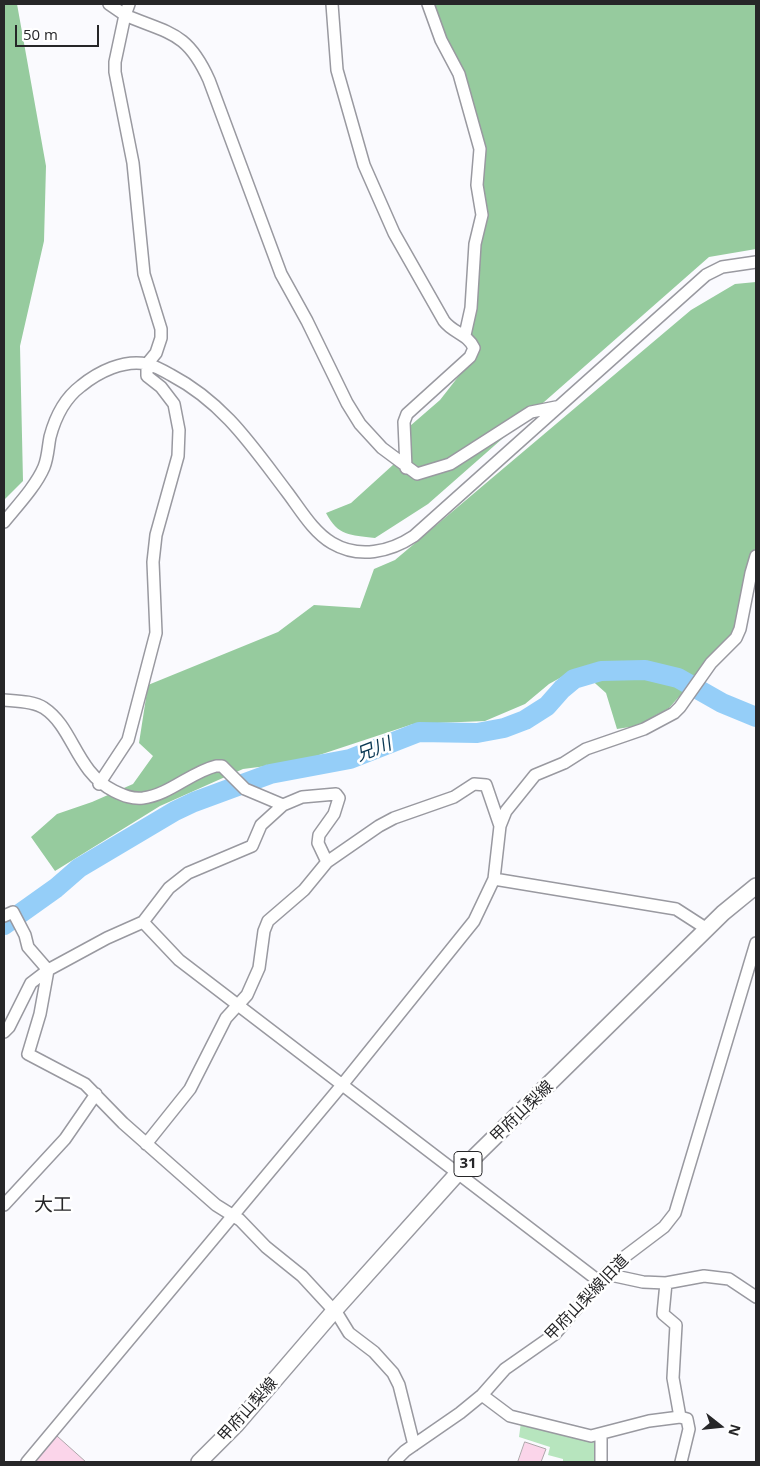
<!DOCTYPE html>
<meta charset="utf-8">
<style>
body{margin:0}
#map{position:relative;width:760px;height:1466px;overflow:hidden;background:#fafafe;font-family:"Open Sans",sans-serif}
canvas{display:block}
.frame{position:absolute;inset:0;border:5px solid #262628;pointer-events:none}
.north{position:absolute;left:695px;top:1401px;width:50px;height:50px;-webkit-text-stroke:4px #fff;paint-order:stroke;rotate:106deg;font-size:14px;font-weight:700;line-height:20px;text-align:center;color:#262628}
.north::after{content:'';display:block;margin:auto;width:18px;height:22px;background:#262628;clip-path:polygon(50% 0,100% 100%,50% 72%,0 100%)}
.scale{position:absolute;left:15px;top:25px;width:84px;height:22px;box-sizing:border-box;border:2px solid #262628;border-top:0;padding-left:6px;font-size:15px;line-height:18px;white-space:nowrap;color:#262628;-webkit-text-stroke:4px #fff;paint-order:stroke}
</style>
<div id="map">
<canvas width="760" height="1466"></canvas>
<div class="frame"></div>
<div class="north">N</div>
<div class="scale">50 m</div>
</div>
<script>
const ctx = document.querySelector('canvas').getContext('2d');
ctx.lineJoin = 'round';
function fill(path, color) {
  ctx.fillStyle = color;
  ctx.fill(path, 'evenodd');
}
function trace(path, color, width, dash) {
  ctx.strokeStyle = color;
  ctx.lineWidth = width;
  ctx.lineCap = dash ? 'butt' : 'round';
  ctx.setLineDash(dash || []);
  ctx.stroke(path);
}
function label(font, color, halo, rows, align = 'center') {
  ctx.font = font + ' "Open Sans","Noto Sans JP",sans-serif';
  ctx.lineWidth = 5;
  ctx.setLineDash([]);
  ctx.textBaseline = 'middle';
  ctx.strokeStyle = halo;
  ctx.fillStyle = color;
  for (const [text, x, y, turn = 0] of rows) {
    ctx.save();
    ctx.translate(x, y);
    ctx.rotate((+turn || 0) * Math.PI / 180);
    ctx.textAlign = isNaN(turn) ? turn : align;
    if (halo) ctx.strokeText(text, 0, 0);
    ctx.fillText(text, 0, 0);
    ctx.restore();
  }
}
const green = new Path2D(`
 M521 1422 599 1439V1462H563V1459L548 1455 550 1447 519 1437Z`);
const forest = new Path2D(`
 M4 4H17L46 166 44 241 20 346 23 481 4 500Z
 M432 4H756V249L709 257 428 504 375 538C350 535 338 536 326 513L351 503 394 464 410 454V426L440 400 476 354 468 336 472 310 481 145 449 45Z
 M756 282V544L741 609 732 635 719 646 694 680 669 708 636 726 617 729 606 693 578 668 549 684 525 704 485 721 413 724 298 762 243 769 160 806 55 871 31 837 57 814 92 802 133 784 153 756 139 743 148 685 278 632 314 605 360 608 374 569 395 560 691 310 735 284Z`);
const river = new Path2D(`
 M4 925 56 888 79 868 175 811 194 802 270 774 350 759 419 732 477 733 504 728 525 720 547 706 562 689 574 679 601 671 645 670 678 678 722 703 756 717`);
const building = new Path2D(`
 M57 1436 86 1462H33Z
 M525 1442 546 1449 541 1462H518Z`);
const minor = new Path2D(`
 M129 4 125 15C169 34 187 31 209 80L281 274 307 321 347 403 360 424 382 448 417 474 450 464 531 412 556 407
 M332 4 337 70 364 165 394 233 444 321C453 333 468 334 474 348L470 357 407 414 404 422 406 468
 M428 4 441 40 459 74 480 149 477 185 482 215 475 244 471 308 465 335
 M4 522C17 506 36 486 44 467 48 457 48 447 50 437 55 418 65 398 81 386 98 372 124 359 147 364 155 366 164 371 171 375 224 403 252 446 287 492 300 509 313 532 332 543 359 559 390 552 414 536L706 275 722 267 756 262
 M4 700C16 701 34 701 44 708 74 728 75 771 114 791 124 796 132 799 143 798 169 795 191 772 216 766H222L245 789 283 805 302 797 336 794 339 798 334 814 319 835 318 843 327 862
 M99 784 128 740 156 633 153 562 156 535 178 456 179 430 174 404 161 387 147 376V364L156 353 161 338V329L144 274 133 163 115 72V62L125 15 109 4
 M494 879 676 909 707 929
 M4 916 13 912 25 935 28 947 48 970
 M143 922 179 960 600 1282
 M48 970 40 1014 28 1054 85 1084 123 1123 216 1205 240 1220 266 1247 302 1276 338 1315 349 1333 374 1352 393 1373 399 1385 414 1445
 M4 1032 9 1027 31 983 48 970 107 938 143 922 169 888 188 873 252 846 261 825 283 805
 M146 1144 190 1089 226 1018 247 995 259 968 264 931 268 921 304 890 327 862 379 826 394 818 454 797 474 784 486 785 500 826
 M4 1205 65 1139 96 1094
 M606 1274 643 1282 666 1283 704 1276 729 1279 756 1297
 M666 1283 663 1314 676 1325 673 1378 680 1417 687 1419 689 1429 681 1462
 M482 1395 510 1416 591 1436 649 1421 680 1417
 M27 1462 342 1085 474 921 494 879 500 826 506 811 535 775 564 763 586 749 644 729 674 713 680 707 711 663 736 638 740 629 751 573 756 556
 M394 1462 405 1451 460 1413 482 1395 505 1369 555 1334 606 1274 619 1261 664 1227 675 1213 756 943
 M601 1462V1434`);
const major = new Path2D(`
 M199 1462 236 1425 334 1311 457 1174 723 913 756 886`);
const shields = [
 [468,1164,28]
];
const shieldNames = [
 ["31",468,1164]
];
const streetNames = [
 ["甲府山梨線",522,1112,-44],
 ["甲府山梨線旧道",587,1298,-46],
 ["甲府山梨線",248,1410,-48]
];
const waterNames = [
 ["兄川",374,750,-21]
];
const quarterNames = [
 ["大工",53,1206]
];
fill(green, '#b7e5be');
fill(forest, '#96cb9e');
trace(river, '#95cef8', 20);
fill(building, '#fbd5ea');
trace(building, '#aea6aa', 1);
trace(minor, '#9999a0', 14);
trace(major, '#9999a0', 18);
trace(minor, '#fff', 11);
trace(major, '#fff', 15);
for (const [x, y, w] of shields) {
  const box = new Path2D();
  box.roundRect(x - w / 2, y - 12.5, w, 25, 4);
  ctx.fillStyle = '#fff';
  ctx.fill(box);
  trace(box, '#262628', 1);
}
label('bold 15px', '#262628', null, shieldNames);
label('16px', '#262628', '#fff', streetNames);
label('italic 18px', '#093753', '#fff', waterNames);
label('19px', '#262628', '#fff', quarterNames);
</script>
